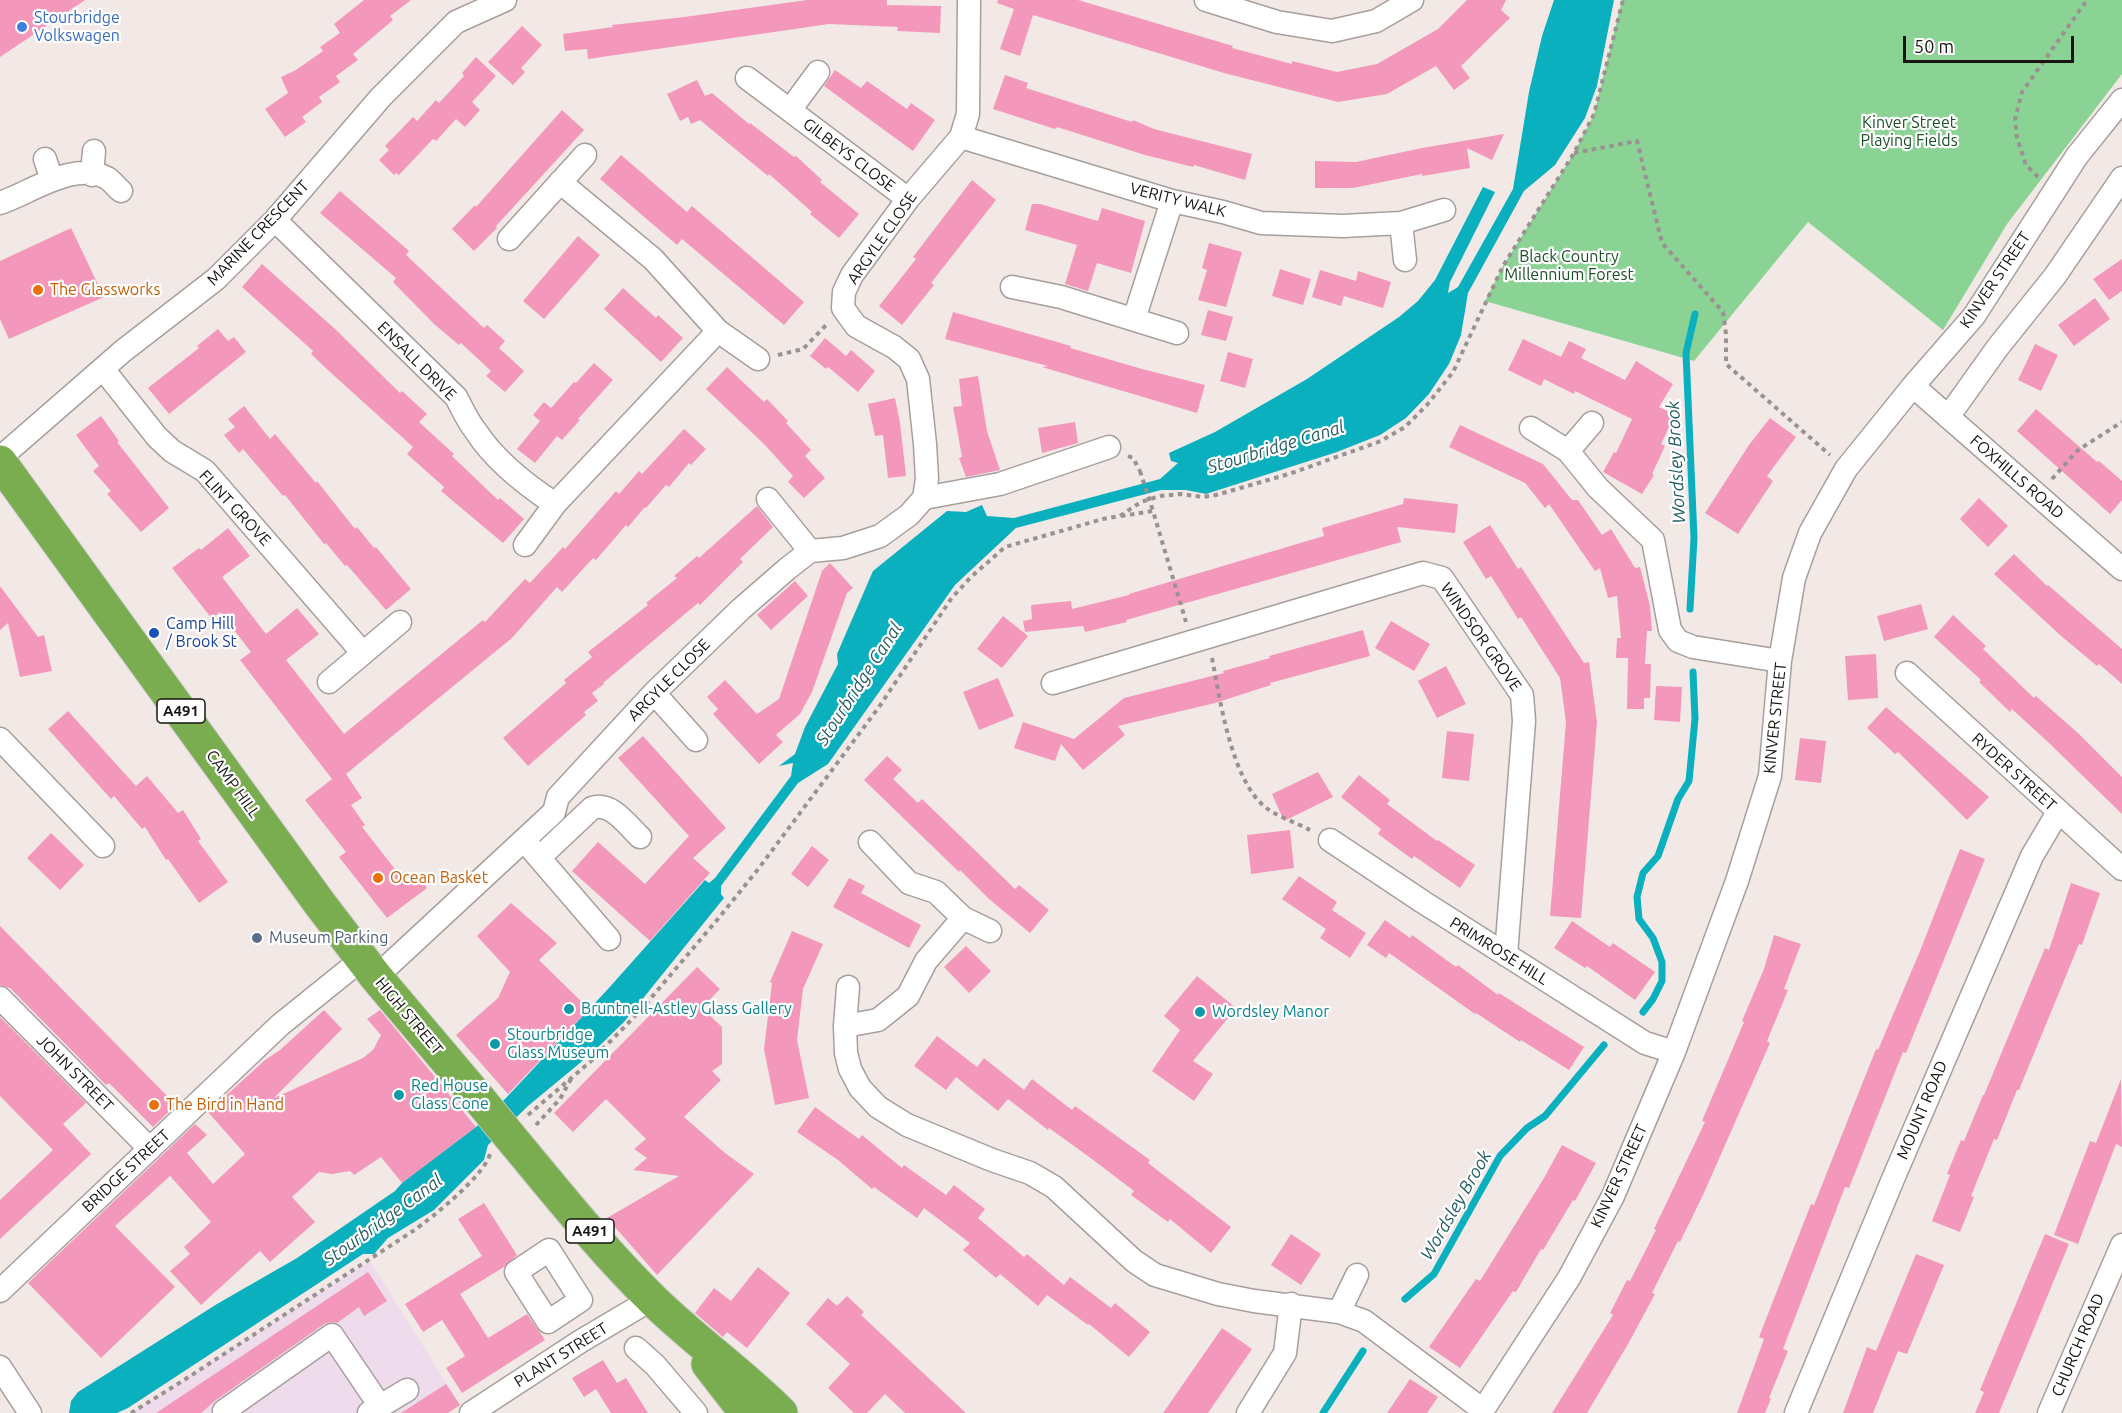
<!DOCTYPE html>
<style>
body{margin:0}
#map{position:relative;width:2122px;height:1413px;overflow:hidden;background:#f2e9e6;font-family:Ubuntu,sans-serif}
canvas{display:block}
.scale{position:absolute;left:1903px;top:36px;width:171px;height:27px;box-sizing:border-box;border:3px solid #171412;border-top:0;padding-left:8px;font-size:18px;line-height:21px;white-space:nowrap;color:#171412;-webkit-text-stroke:4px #fff;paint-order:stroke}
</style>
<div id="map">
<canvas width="2122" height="1413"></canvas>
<div class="scale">50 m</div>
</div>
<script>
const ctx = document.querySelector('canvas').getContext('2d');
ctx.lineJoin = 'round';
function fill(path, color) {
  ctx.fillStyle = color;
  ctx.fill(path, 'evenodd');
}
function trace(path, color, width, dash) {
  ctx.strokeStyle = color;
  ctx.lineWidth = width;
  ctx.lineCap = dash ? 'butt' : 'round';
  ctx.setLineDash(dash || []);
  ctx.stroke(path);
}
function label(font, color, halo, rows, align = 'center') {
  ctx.font = font + ' Ubuntu,sans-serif';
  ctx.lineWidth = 4.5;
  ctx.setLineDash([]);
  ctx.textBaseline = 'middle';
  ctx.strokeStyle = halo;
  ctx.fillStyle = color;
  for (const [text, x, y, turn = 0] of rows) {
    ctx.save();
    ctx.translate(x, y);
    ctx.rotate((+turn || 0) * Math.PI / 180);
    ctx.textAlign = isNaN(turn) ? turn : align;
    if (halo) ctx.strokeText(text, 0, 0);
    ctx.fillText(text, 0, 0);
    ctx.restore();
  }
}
const industrial = new Path2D(`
 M370 1261 460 1405 448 1413H131Z`);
const green = new Path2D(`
 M1622 0H2122V74L2007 224 1943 330 1808 222 1694 361 1485 301 1503 266 1574 153 1594 114Z`);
const water = new Path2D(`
 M1554 0H1614L1597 86 1585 118 1555 165 1524 191 1468 293 1461 335 1449 364 1429 394 1406 418 1380 435 1337 452 1206 494 1186 490H1161L1016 528 955 585 828 764 798 783 721 886V894L724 898 624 1022 592 1053 528 1106 488 1145 484 1160 434 1210 388 1238 374 1254H363L128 1408 117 1413H69L71 1401 78 1392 217 1304 297 1258 395 1191 403 1182 477 1126 505 1099 608 989 705 880 709 883 715 878 791 776 793 763 779 766 795 754 805 727 838 664 837 654 873 571 947 511 966 512 982 505 987 516 1014 518 1160 479 1178 463 1171 461 1169 453 1215 432 1307 379 1399 317 1418 301 1435 280 1483 187 1495 192 1450 282 1448 293 1458 287 1513 189 1529 92 1542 36Z`);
const stream = new Path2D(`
 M1690 609 1694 538 1686 353 1695 314
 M1643 1012 1653 999 1662 981V962L1653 938 1639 919 1637 897 1643 873 1658 856 1678 799 1689 781 1695 719 1693 672
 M1405 1299 1434 1274 1500 1156 1527 1128 1545 1116 1604 1045
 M1323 1413 1363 1351`);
const building = new Path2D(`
 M0 0H85L0 57Z
 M364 0H411L390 16 393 20 353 54 358 60 336 76 340 82 319 97 322 102 302 117 306 122 285 137 265 109 288 93 281 77 296 70 323 51 320 47 340 33 334 24Z
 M807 0H887V5L941 6 940 33 897 31 898 27 829 24 588 59 587 49 565 51 563 34 613 27 612 25 684 17Z
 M998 0H1078L1233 46 1232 48 1292 64V61L1337 72 1377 64 1438 29 1467 0H1506L1501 10 1510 18 1461 66 1470 78 1454 90 1436 66 1387 94 1338 102 1224 73 1033 15 1020 56 1000 49 1014 9 997 3Z
 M522 26 542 45 521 68 525 72 513 85 488 62Z
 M476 57 496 76 472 102 480 110 465 127 456 119 436 141 433 139 399 175 396 173 394 175 379 160 389 150 385 146 413 117 417 121 436 100 439 103 464 76 462 73Z
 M835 70 861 88 867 81 907 109 911 103 935 120 913 151 824 86Z
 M1005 75 1028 83 1026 88 1132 122 1133 120 1154 129 1252 154 1245 180 1194 165 1193 167 1145 155 1057 127 1055 129 993 109Z
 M697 80 705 96 712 93 749 124 750 123 794 157 796 156 822 180 820 182 859 214 839 238 810 214 812 212 769 174 768 176 700 120 691 124 688 117 680 121 667 94Z
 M562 110 584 130 496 226 497 228 474 251 452 229 475 205 476 207Z
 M1504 134 1492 160 1467 148 1470 168 1422 176V174L1353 188H1315V161L1356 162 1422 148Z
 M621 155 687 212 692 206 804 302 784 325 682 239 677 245 600 179Z
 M972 180 996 200 931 283 934 285 902 325 879 306 916 259 913 257Z
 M340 191 409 251 406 255 484 328 487 325 505 341 499 348 524 371 505 392 486 376 491 371 461 343 459 345 434 324 393 282 396 278 320 213Z
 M1032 204H1040L1098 221 1102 208 1145 221 1131 273 1097 263 1088 291 1065 284 1077 245 1025 230Z
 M71 228 104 297 9 339 0 319V261Z
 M578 236 600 255 544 319 523 301Z
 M1209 243 1242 252 1226 307 1198 300 1207 270 1202 268Z
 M2122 259V291L2109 300 2093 279Z
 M262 264 334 328 400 393 402 391 427 414 419 422 454 454 452 456 498 500 500 498 524 519 503 543 441 491 444 487 407 454 413 447 330 372 311 354 313 351 242 287Z
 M1280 269 1311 279 1303 305 1272 296Z
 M1320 270 1356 281 1358 271 1391 282 1383 308 1344 296 1341 306 1312 297Z
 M623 288 656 318 658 315 683 338 661 362 604 309Z
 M2095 298 2110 319 2074 346 2058 325Z
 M1208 310 1233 317 1226 341 1201 335Z
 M953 312 1071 346 1070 348 1142 369 1205 385 1197 413 1042 367 1048 366 945 339Z
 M218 329 228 341 234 337 246 352 169 414 148 388 199 348 197 346Z
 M825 338 846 356 851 350 875 371 858 392 828 367 826 369 810 356Z
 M1523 339 1561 357 1569 341 1586 349 1581 358 1625 380 1636 361 1673 384 1659 407 1675 415 1661 444 1665 446 1652 474 1654 475 1642 494 1603 472 1614 452 1616 453 1632 419 1575 391 1574 394 1544 379 1541 386 1508 370Z
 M2035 344 2058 355 2041 391 2018 380Z
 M1228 352 1253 359 1245 388 1220 381Z
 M594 363 613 380 578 419 580 420 562 440 557 436 535 463 517 449 540 421 533 415 544 402 551 408 574 382 576 383Z
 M727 367 764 402 767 399 788 421 786 423 811 450 805 456 825 478 804 498 788 482 793 476 764 444 706 389Z
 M978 376 987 431 1000 470 966 477 959 458 962 457 953 407 962 406 959 379Z
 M895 398 900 423 906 476 888 478 883 435 875 436 868 404Z
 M244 406 270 439 275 434 316 483 317 481 355 529 357 527 374 548 376 547 411 589 386 610 347 565 345 566 326 543 324 544 285 495 283 496 243 449 239 453 224 435 235 427 228 419Z
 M2036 409 2097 462 2099 461 2122 481V500L2110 514 2017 431Z
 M101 416 119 441 117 442 169 508 141 532 107 494 111 491 93 471 99 466 76 435Z
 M1770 418 1796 437 1767 476 1773 481 1738 534 1705 513 1749 445Z
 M1075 422 1078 443 1042 453 1038 428Z
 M1460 425 1543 464 1572 500H1578L1602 535 1611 529 1635 568 1640 567 1650 606 1652 631H1647L1645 664H1651L1650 698H1644V709H1627L1628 658H1616L1617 638H1621L1617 596 1608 598 1600 568 1595 571 1549 504 1545 508 1525 483 1449 447Z
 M684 429 706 449 691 465 689 463 669 487 666 485 646 508 645 507 628 527 626 525 596 560 593 558 562 592 557 587 512 638 346 774 362 798 351 805 365 825 362 827 405 882 416 873 427 888 387 918 339 857 346 852 305 800 332 779 240 660 251 652 220 612 212 619 172 568 199 548 201 550 228 528 250 556 222 577 266 634 297 608 319 634 286 660 344 734 483 620 485 622 525 579 530 583 563 547 565 549 616 491 619 494 639 471 642 474Z
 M1404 498 1458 504 1455 533 1397 527 1401 542 1126 620 1127 622 1085 632 1083 626 1025 632 1023 621 1032 619 1031 605 1071 601 1072 609 1129 595V594L1179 579 1324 536 1322 528 1403 504Z
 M1979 498 2008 526 1988 547 1960 519Z
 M757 506 773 527 740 559 743 562 700 605 698 603 603 683 604 684 592 693 598 701 584 712 586 715 528 766 503 738 566 683 564 680 592 657 588 652 648 605 646 603 677 578 674 576 697 556 699 558Z
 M1490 525 1518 569 1521 567 1584 663 1589 662 1597 722 1581 918 1550 916 1566 722 1560 678 1521 617 1518 619 1491 576 1486 579 1463 542Z
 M2014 554 2047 586 2048 585 2122 649V684L2099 664 2097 666 2060 635 1994 574Z
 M830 563 853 588 847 593 812 692 800 714 776 735 783 742 759 764 713 714 718 709 707 697 725 680 757 714 779 699 822 571Z
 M795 581 808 596 771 630 757 615Z
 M0 586 38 637 44 635 52 671 20 677 8 623 0 630Z
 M1921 604 1928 629 1884 641 1877 616Z
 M1953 615 1986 646 1983 649 2034 698 2036 696 2079 734 2122 777V814L2049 743 2012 709 2010 712 1979 682 1981 680 1934 637Z
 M1003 616 1028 636 1002 668 977 649Z
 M1391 621 1430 644 1414 671 1375 648Z
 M1363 630 1370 656 1270 683 1271 685 1215 703 1118 726 1125 735 1083 770 1061 744 1055 761 1014 748 1023 722 1074 739 1124 698 1224 673 1223 671 1270 658 1269 656Z
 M1876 654 1878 698 1848 700 1845 656Z
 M1446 666 1466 704 1437 718 1418 681Z
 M998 678 1014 716 979 730 963 692Z
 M1656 686 1682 687 1680 722 1654 720Z
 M1886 707 1989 797 1967 820 1898 752 1895 754 1867 728Z
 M68 711 136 786 147 776 178 813 183 810 201 839 198 841 228 882 199 903 168 859 166 860 145 827 142 829 114 796 111 799 48 729Z
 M1447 731 1474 734 1469 781 1442 778Z
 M643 736 726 828 693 858 710 873 650 941 572 871 598 842 645 884 689 836 618 758Z
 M1800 738 1826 741 1821 783 1795 780Z
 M887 756 902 770 893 779 918 803 922 799 1015 889 1019 885 1049 910 1030 933 989 899 960 870 959 872 864 780Z
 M1318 772 1333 797 1284 821 1272 794Z
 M1359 775 1390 800 1387 804 1437 841 1438 840 1475 865 1460 888 1414 856 1412 859 1378 834 1381 829 1341 797Z
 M1290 830 1294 868 1251 874 1247 835Z
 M51 833 84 865 60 890 27 858Z
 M812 846 829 860 808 887 791 874Z
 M1960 849 1985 859 1965 908 1906 1053 1903 1052 1849 1188 1845 1187 1783 1349 1788 1351 1769 1398 1771 1399 1765 1413H1737L1764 1339 1759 1337 1811 1204 1814 1205 1876 1049 1878 1050 1920 951Z
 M1299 876 1337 902 1332 910 1366 933 1350 958 1320 938 1326 929 1282 899Z
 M849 878 865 886 861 893 921 925 909 948 833 907Z
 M2071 883 2100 893 2082 945 2079 944 2019 1090H2017L1997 1140 1994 1139 1971 1196 1974 1197 1960 1232 1932 1221 1950 1175 1947 1174 1961 1140 1964 1141 1983 1095H1984L2045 948 2049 950Z
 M511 903 557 943 539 960 589 1009 508 1094 456 1035 498 998 510 972 477 936Z
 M1385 920 1410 938 1412 935 1456 967 1458 965 1498 995 1499 993 1584 1047 1569 1070 1521 1040 1520 1042 1476 1013 1475 1014 1389 953 1386 958 1367 945Z
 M1572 921 1610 947 1613 943 1655 972 1635 1000 1587 966 1585 968 1554 948Z
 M0 926 176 1105 153 1127 109 1083 106 1085 10 988 0 985Z
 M792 931 823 944 803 989 797 1040 809 1098 775 1105 764 1049 772 983 770 982Z
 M1774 935 1801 944 1784 989 1788 990 1767 1041 1770 1043 1703 1195 1680 1242 1678 1241 1652 1293 1655 1294 1628 1344 1587 1413H1552L1613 1315 1610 1313 1627 1280 1630 1281 1656 1230 1654 1229 1705 1122 1702 1121 1744 1022 1742 1021 1764 969Z
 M966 946 991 971 969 993 944 967Z
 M697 967 720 989 702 1008 722 1027V1064L712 1071 721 1080 684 1117 725 1153 754 1174 657 1275 607 1218 679 1176 633 1170 647 1158 634 1149 646 1139 606 1099 573 1132 554 1113Z
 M1197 976 1236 1008 1193 1061 1213 1074 1194 1101 1152 1071 1180 1030 1164 1016Z
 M324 1010 342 1029 274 1098 363 1058 373 1050 381 1035 367 1019 380 1010 476 1127 402 1183 381 1157 354 1175 350 1171 332 1174 319 1172 292 1197 315 1222 270 1262 260 1251 201 1305 170 1271 190 1254 184 1247 211 1222 170 1176 115 1226 175 1287 101 1358 28 1283 195 1124 207 1135 187 1153 213 1184 245 1154 208 1112 265 1060 280 1050Z
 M0 1017 86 1103 63 1124 91 1154 0 1239V1200L53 1150 0 1096Z
 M937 1036 977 1067 984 1058 1024 1090 1032 1079 1072 1110 1075 1106 1150 1160 1148 1163 1231 1227 1211 1253 1170 1219 1168 1222 1131 1195 1134 1191 1092 1159 1049 1128 1048 1130 1008 1099 998 1111 956 1077 946 1090 914 1066Z
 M2121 1079 2122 1147 2116 1144 2078 1244 2054 1235 2090 1141 2096 1143Z
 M815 1107 859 1139 862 1135 902 1168 904 1165 946 1195 954 1185 985 1209 978 1218 1024 1257 1027 1254 1064 1285 1070 1277 1111 1308 1115 1303 1150 1332 1129 1357 1089 1324 1088 1325 1047 1295 1038 1306 1000 1274 996 1278 963 1250 970 1243 924 1208 917 1218 874 1187 872 1189 838 1160 797 1132Z
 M1562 1145 1596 1163 1575 1201 1573 1200 1543 1250 1541 1249 1516 1292 1513 1291 1460 1368 1429 1347 1476 1279 1480 1281 1544 1178Z
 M484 1203 517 1255 504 1267 460 1294 488 1338 527 1314 545 1340 462 1393 446 1368 465 1356 442 1320 423 1332 405 1304 482 1256 458 1219Z
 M1291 1234 1321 1254 1301 1285 1271 1265Z
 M2045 1234 2069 1244 1999 1413H1975L1984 1392 1980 1390Z
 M1916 1254 1944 1265 1907 1354 1898 1351 1873 1413H1843L1867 1347 1876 1351Z
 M758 1267 790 1293 747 1348 727 1332 723 1337 695 1313 714 1288 731 1301Z
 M368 1272 387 1301 364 1316 359 1307 337 1323 330 1322 324 1324 216 1400 201 1413H156Z
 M847 1296 864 1312 861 1315 966 1413H905L885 1394 867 1413H854L828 1388 850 1364 806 1324 828 1298 837 1306Z
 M1222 1328 1252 1349 1208 1413H1163Z
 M603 1360 617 1383 626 1378 648 1413H611L596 1389 584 1397 572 1378Z
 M1410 1379 1438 1397 1427 1413H1387Z
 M446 1384 460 1405 448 1413H401Z`);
const path = new Path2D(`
 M1574 153 1637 141 1662 243 1723 312 1726 334V364L1830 455
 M2038 177 2026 165 2017 138 2015 119 2022 92 2087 0
 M778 355 803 349 828 323
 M1128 456 1133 458 1140 471
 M2052 479 2078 450 2122 422
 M1121 516 1153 511 1186 622
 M1212 658C1220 699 1231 779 1265 807 1276 816 1297 823 1310 830
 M528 1115 590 1062 640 1011 717 920 759 868 879 707 951 599 970 578 1005 547 1103 519 1120 516 1141 502 1160 496 1181 494 1203 497 1216 495 1289 474 1381 441 1405 427 1427 405 1453 372 1503 266 1574 153 1594 114 1623 0
 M536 1125 560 1099 571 1079
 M131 1413 181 1382 413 1231C433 1217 484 1176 490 1154`);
const minor = new Path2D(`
 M1206 0 1277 22 1332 31 1376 21 1412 0
 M747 78 908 199
 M790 110 818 72
 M961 137 1172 201 1223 212 1261 223 1343 226 1401 223 1444 210
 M45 159 52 180
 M92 175 94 151
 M0 203C30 193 75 160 107 178 112 181 116 187 121 191
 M275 220 456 397C462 408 467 420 475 430 494 460 526 485 555 504L718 331 653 259 560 182
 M1401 223 1405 260
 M509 239 585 155
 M1012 287 1061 297 1177 333
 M1134 319 1172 201
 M718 331 758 359
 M103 369 157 437 172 451 205 471 362 652
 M1913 386 2122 569
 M1948 417 1998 347 2055 276 2122 178
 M1531 428 1568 451 1592 423
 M1568 451 1598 488 1653 540 1670 630 1678 641 1693 647 1780 661
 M0 458 123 351 216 279 275 220 381 97 456 22 505 0
 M924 498 1000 484 1109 447
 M768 499 810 551
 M525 545 555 504
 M1907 673 2122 869
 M329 682 400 622
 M1053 683 1423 573 1442 578 1522 695 1524 721 1506 955
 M654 693 696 740
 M0 739 103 846
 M1330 840 1423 902 1645 1043 1674 1052
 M870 842 909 883 936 892 963 918 990 931
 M529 846 609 939
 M539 858 592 808C611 801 627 825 640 837
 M376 977 554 812 558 797 654 693 741 609 787 569 810 551 843 548 880 536 909 515 924 498 927 479 925 444 918 379 909 359 894 347 856 326 843 308 844 292 852 275 908 199 961 137 968 114 969 0
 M848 987 845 1026 846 1053 850 1069 860 1088 878 1107 907 1125 992 1160 1030 1173 1054 1187 1134 1261 1155 1275 1218 1294 1254 1301 1339 1312 1364 1321 1483 1410
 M0 998 150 1149
 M845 1026 878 1020 908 996 926 961 963 918
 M549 1250 581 1300 548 1322 516 1272Z
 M0 1291 280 1025 362 959
 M1339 1312 1357 1275
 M636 1348 655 1365 696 1413
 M0 1367 30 1413
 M225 1413 224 1411 332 1335 380 1406
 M369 1413 407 1390
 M471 1413 581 1341 652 1299
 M1248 1413 1285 1353 1291 1304
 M1481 1413 1569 1278 1613 1196 1674 1052 1737 881 1770 776 1780 661 1794 578 1810 533 1846 469 1913 386 1974 316 2077 156 2122 100
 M1796 1413 1893 1179 2032 856 2058 812
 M2049 1413 2122 1245`);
const highway = new Path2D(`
 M0 462 320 904 376 977 480 1100
 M511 1138C557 1193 602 1250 653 1300 694 1340 741 1373 781 1413
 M708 1364 746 1413`);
const pathBridge = new Path2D(`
 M1140 471 1153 511`);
const highwayBridge = new Path2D(`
 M480 1100 511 1138`);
const markers = [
 [22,27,6,"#3f7fe0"],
 [38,290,6,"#e8710a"],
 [154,633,6,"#1a4fb4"],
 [378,878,6,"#e8710a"],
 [257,938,6,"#5c6f8a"],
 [569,1009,6,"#0f9aa8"],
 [1200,1012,6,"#0f9aa8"],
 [495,1044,6,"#0f9aa8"],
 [399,1095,6,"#0f9aa8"],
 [154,1105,6,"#e8710a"]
];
const shields = [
 [181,711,48],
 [590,1231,48]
];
const shieldNames = [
 ["A491",181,711],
 ["A491",590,1231]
];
const shopNames = [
 ["Stourbridge",34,18],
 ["Volkswagen",34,36]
];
const parkNames = [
 ["Kinver Street",1909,123],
 ["Playing Fields",1909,141],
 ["Black Country",1569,257],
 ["Millennium Forest",1569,275]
];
const streetNames = [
 ["GILBEYS CLOSE",849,155,37],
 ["VERITY WALK",1178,200,14],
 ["MARINE CRESCENT",258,233,-46],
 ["ARGYLE CLOSE",882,238,-55],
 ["KINVER STREET",1995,280,-56],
 ["ENSALL DRIVE",417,361,45],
 ["FOXHILLS ROAD",2017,477,41],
 ["FLINT GROVE",235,508,47],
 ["WINDSOR GROVE",1481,637,55],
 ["ARGYLE CLOSE",669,680,-45],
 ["KINVER STREET",1775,718,-84],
 ["RYDER STREET",2014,772,42],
 ["CAMP HILL",233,784,54],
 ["PRIMROSE HILL",1499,951,32],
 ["HIGH STREET",409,1016,50],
 ["JOHN STREET",75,1073,45],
 ["MOUNT ROAD",1922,1110,-67],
 ["BRIDGE STREET",126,1171,-43],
 ["KINVER STREET",1619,1176,-65],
 ["CHURCH ROAD",2078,1345,-67],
 ["PLANT STREET",561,1355,-32]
];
const foodNames = [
 ["The Glassworks",50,290],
 ["Ocean Basket",390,878],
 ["The Bird in Hand",166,1105]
];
const transitNames = [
 ["Camp Hill",166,624],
 ["/ Brook St",166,642]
];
const serviceNames = [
 ["Museum Parking",269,938]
];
const cultureNames = [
 ["Bruntnell-Astley Glass Gallery",581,1009],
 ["Wordsley Manor",1212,1012],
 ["Stourbridge",507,1035],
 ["Glass Museum",507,1053],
 ["Red House",411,1086],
 ["Glass Cone",411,1104]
];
const waterNames = [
 ["Stourbridge Canal",1276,447,-17],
 ["Wordsley Brook",1676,462,-93],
 ["Stourbridge Canal",859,684,-57],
 ["Wordsley Brook",1456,1205,-60],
 ["Stourbridge Canal",383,1220,-36]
];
fill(industrial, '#eedbeb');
fill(green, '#8bd395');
fill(water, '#0ab0be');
trace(stream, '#0ab0be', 7);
fill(building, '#f398bb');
trace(minor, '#a79f9c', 25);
trace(highway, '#c7c7c6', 35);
trace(path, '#999290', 4, [4.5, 4.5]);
trace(minor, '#fff', 22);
trace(highway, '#79ad4f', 33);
trace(highwayBridge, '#c7c7c6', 35, []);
trace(pathBridge, '#999290', 4, [4.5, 4.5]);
trace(highwayBridge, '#79ad4f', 33);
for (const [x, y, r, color] of markers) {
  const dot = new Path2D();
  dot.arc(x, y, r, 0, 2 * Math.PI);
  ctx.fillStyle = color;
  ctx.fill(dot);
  trace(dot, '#fff', 2);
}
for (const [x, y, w] of shields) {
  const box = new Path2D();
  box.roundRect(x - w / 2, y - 12, w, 24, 4.5);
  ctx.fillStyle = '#fff';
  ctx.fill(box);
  trace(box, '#171412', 1.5);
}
label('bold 15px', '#171412', null, shieldNames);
label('16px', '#366cbe', '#fff', shopNames, 'left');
label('16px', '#1b5026', '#fff', parkNames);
label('16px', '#171412', '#fff', streetNames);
label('16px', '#c56008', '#fff', foodNames, 'left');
label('16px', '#164399', '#fff', transitNames, 'left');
label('16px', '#4e5e75', '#fff', serviceNames, 'left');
label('16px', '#0d838f', '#fff', cultureNames, 'left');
label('italic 18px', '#265e64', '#fff', waterNames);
</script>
